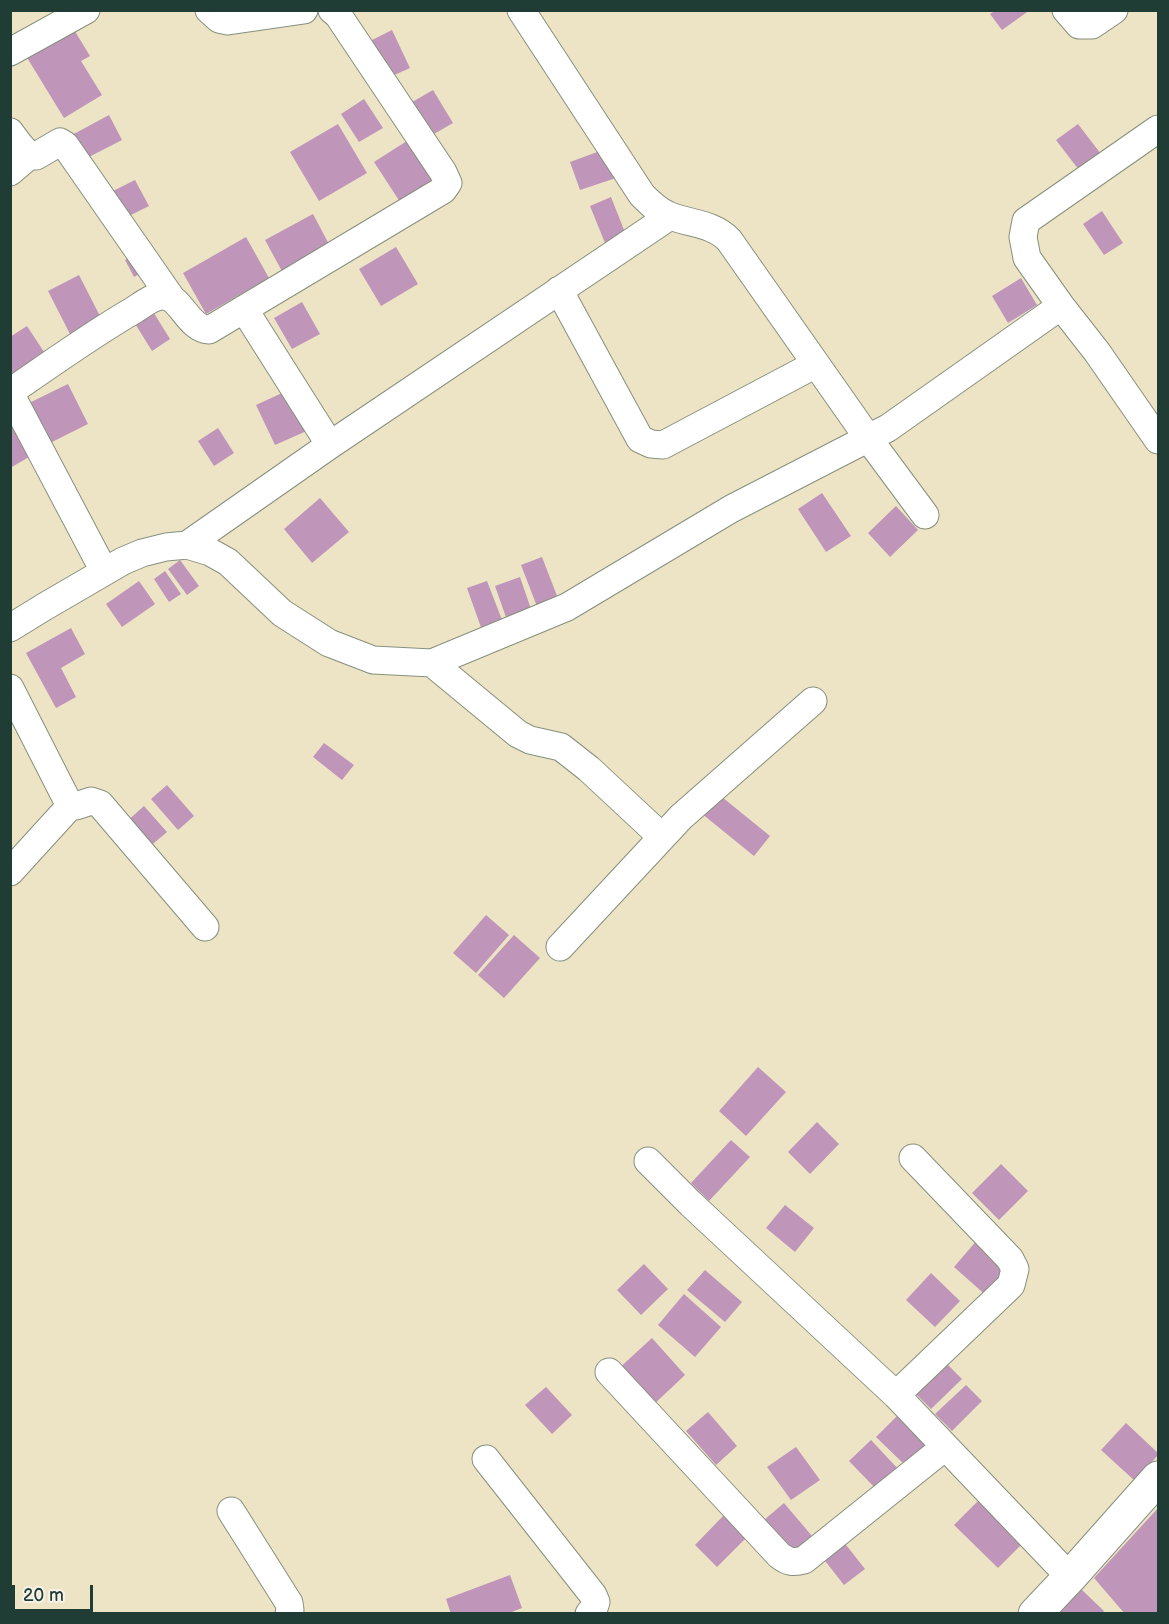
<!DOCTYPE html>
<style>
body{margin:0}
#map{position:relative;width:1169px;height:1624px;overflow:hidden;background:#ede4c6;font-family:"Balsamiq Sans",sans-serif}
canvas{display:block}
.frame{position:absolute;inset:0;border:12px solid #1f3d34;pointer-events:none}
.scale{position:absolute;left:12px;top:1585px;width:81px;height:27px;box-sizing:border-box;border:3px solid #1f3d34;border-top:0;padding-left:8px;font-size:18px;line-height:21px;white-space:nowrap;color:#1f3d34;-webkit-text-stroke:4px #f7f3e8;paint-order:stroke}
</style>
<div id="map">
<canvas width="1169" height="1624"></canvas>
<div class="frame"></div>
<div class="scale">20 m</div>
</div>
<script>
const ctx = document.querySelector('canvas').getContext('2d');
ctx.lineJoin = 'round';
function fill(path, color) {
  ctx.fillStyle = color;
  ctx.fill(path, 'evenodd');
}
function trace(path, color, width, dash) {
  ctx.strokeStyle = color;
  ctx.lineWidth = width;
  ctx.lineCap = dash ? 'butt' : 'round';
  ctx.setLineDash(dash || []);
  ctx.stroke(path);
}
const building = new Path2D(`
 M996 10H1030L1002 30 990 14Z
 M73 28 90 56 81 61 102 95 64 118 26 56Z
 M392 30 410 68 390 77 372 40Z
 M433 90 453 123 427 138 407 105Z
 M364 99 383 128 359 142 341 114Z
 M109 115 122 140 85 159 72 135Z
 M338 124 367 173 319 201 290 152Z
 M1078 124 1104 158 1082 174 1056 140Z
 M410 139 440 185 404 208 374 162Z
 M608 148 619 177 580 190 570 162Z
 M135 180 149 206 127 217 113 191Z
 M611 197 628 240 607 248 590 206Z
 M1102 211 1123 243 1104 255 1083 224Z
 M313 214 331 248 283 273 265 240Z
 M246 237 269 278 206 314 183 273Z
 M396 247 418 284 381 306 359 269Z
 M136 254 145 271 134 277 125 260Z
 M79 275 102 320 71 336 48 291Z
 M1021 278 1037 305 1008 323 992 296Z
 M302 302 320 334 292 349 274 318Z
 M152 310 170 339 152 351 134 322Z
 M27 326 48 358 10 375V337Z
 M68 384 88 424 50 443 29 403Z
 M293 388 311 429 275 445 256 405Z
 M16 421 36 453 10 468V424Z
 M218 428 234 453 214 466 198 441Z
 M822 493 851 536 826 552 798 509Z
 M320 498 349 532 312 563 284 529Z
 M896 506 918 530 890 557 868 533Z
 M542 557 559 601 538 609 521 565Z
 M180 560 199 586 187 595 168 569Z
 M165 571 181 594 169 602 154 579Z
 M520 577 533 615 508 623 495 586Z
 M139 581 155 604 122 627 106 604Z
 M487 581 504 625 483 633 467 588Z
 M71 628 85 654 61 668 76 697 56 708 26 653Z
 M324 743 354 765 342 780 313 757Z
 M167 785 194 816 178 830 151 799Z
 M717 793 770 836 754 856 701 813Z
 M144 806 167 832 148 848 125 823Z
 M486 915 509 935 476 973 453 953Z
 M514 935 540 958 504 998 478 975Z
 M758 1067 786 1092 746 1136 719 1111Z
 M817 1122 839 1144 810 1174 788 1152Z
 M731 1140 750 1157 709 1201 691 1183Z
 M1001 1164 1028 1191 999 1220 972 1193Z
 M785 1205 814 1228 795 1252 766 1228Z
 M978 1239 1014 1270 989 1298 954 1267Z
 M644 1264 668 1289 641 1315 617 1290Z
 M705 1270 742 1302 725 1322 687 1290Z
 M931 1273 960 1301 935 1327 906 1300Z
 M684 1294 721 1327 695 1357 658 1325Z
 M652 1338 685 1375 650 1408 616 1371Z
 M942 1359 962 1379 931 1409 912 1390Z
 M966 1385 982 1401 952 1431 935 1414Z
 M546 1387 572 1415 552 1434 525 1405Z
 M903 1410 933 1438 906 1466 876 1437Z
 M708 1412 737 1446 716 1465 686 1431Z
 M1126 1423 1158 1453V1455L1135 1481 1101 1450Z
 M871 1440 899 1470 877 1490 849 1461Z
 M796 1447 820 1480 791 1500 767 1467Z
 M980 1499 1024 1542 998 1568 954 1525Z
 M784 1503 812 1536 793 1552 764 1520Z
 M1158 1508V1612L1157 1614H1125L1094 1578Z
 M724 1515 746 1538 717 1567 695 1545Z
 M843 1541 865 1569 844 1585 822 1557Z
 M510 1575 522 1608 507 1614H451L446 1599Z
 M1081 1589 1104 1611 1102 1614H1057Z`);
const street = new Path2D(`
 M209 10 219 19 228 21 304 10
 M521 10 642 195C650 203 658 211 668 215 689 224 713 223 729 240L868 438 925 515
 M1066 10 1079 25H1092L1114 10
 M10 52 86 10
 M1158 129 1026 221 1023 237 1027 258 1061 306 1097 352 1158 440
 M10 132C17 141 25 155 36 156L60 142 65 145 172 299
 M10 172 30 155
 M559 290 640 439 651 444 663 445 816 364
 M244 309 330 445
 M10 392C51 364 91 335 134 310 142 305 153 296 163 296 181 296 188 329 209 330L443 190 448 183 443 172 338 15 332 10
 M10 393 104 571
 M187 545 330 445 670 216
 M10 628 44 607 123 561 142 553 166 547 187 545 210 552 228 562 282 613 329 643 373 660 432 663 567 607 731 509 888 428 1061 306
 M432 663 518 734 530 740 561 747 589 769 662 837
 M10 688 67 800 76 806 91 801 100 804 205 927
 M10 872 72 804
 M560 947 681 817 813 701
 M648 1161 691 1204 896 1395 1070 1577
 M609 1372 779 1555C788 1562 793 1563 804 1560L945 1447
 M896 1395 1011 1285 1015 1269 1010 1259 913 1158
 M486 1459 593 1595 596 1602 594 1608 589 1614
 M231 1511 289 1603 290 1610 289 1614`);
const secondary = new Path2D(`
 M1035 1614 1070 1577 1158 1478`);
fill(building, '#bf95b9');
trace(street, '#86907d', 29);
trace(secondary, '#86907d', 35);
trace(street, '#fff', 27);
trace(secondary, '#fff', 33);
</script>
